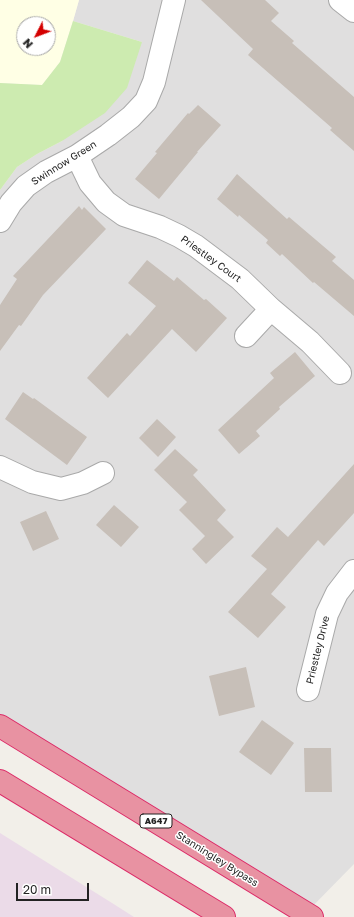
<!DOCTYPE html>
<style>
body{margin:0}
#map{position:relative;width:354px;height:917px;overflow:hidden;background:#f2efe9;font-family:"Golos Text",sans-serif}
canvas{display:block}
.north{position:absolute;left:16px;top:16px;width:40px;height:40px;box-sizing:border-box;background:#fff;border:1px solid #a7a7a7;border-radius:50%;rotate:228deg;font-size:11px;font-weight:700;line-height:16px;text-align:center;color:#222}
.north::after{content:'';display:block;margin:auto;width:14px;height:18px;background:#d40000;clip-path:polygon(50% 0,100% 100%,50% 72%,0 100%)}
.scale{position:absolute;left:16px;top:883px;width:73px;height:18px;box-sizing:border-box;border:2px solid #222;border-top:0;padding-left:5px;font-size:12px;line-height:14px;white-space:nowrap;color:#222;-webkit-text-stroke:3px #fff;paint-order:stroke}
</style>
<div id="map">
<canvas width="354" height="917"></canvas>
<div class="north">N</div>
<div class="scale">20 m</div>
</div>
<script>
const ctx = document.querySelector('canvas').getContext('2d');
ctx.lineJoin = 'round';
function fill(path, color) {
  ctx.fillStyle = color;
  ctx.fill(path, 'evenodd');
}
function trace(path, color, width, dash) {
  ctx.strokeStyle = color;
  ctx.lineWidth = width;
  ctx.lineCap = dash ? 'butt' : 'round';
  ctx.setLineDash(dash || []);
  ctx.stroke(path);
}
function label(font, color, halo, rows, align = 'center') {
  ctx.font = font + ' "Golos Text",sans-serif';
  ctx.lineWidth = 3;
  ctx.setLineDash([]);
  ctx.textBaseline = 'middle';
  ctx.strokeStyle = halo;
  ctx.fillStyle = color;
  for (const [text, x, y, turn = 0] of rows) {
    ctx.save();
    ctx.translate(x, y);
    ctx.rotate((+turn || 0) * Math.PI / 180);
    ctx.textAlign = isNaN(turn) ? turn : align;
    if (halo) ctx.strokeText(text, 0, 0);
    ctx.fillText(text, 0, 0);
    ctx.restore();
  }
}
const residential = new Path2D(`
 M79 0H354V864L306 913 0 726V190L17 167 37 154 62 141 142 42 73 21Z`);
const industrial = new Path2D(`
 M0 833 112 903 134 917H0Z`);
const education = new Path2D(`
 M0 0H79L73 21 60 62 42 85 0 83ZM24 24H48V48H24Z`);
const grass = new Path2D(`
 M73 21 142 42 127 88 105 113 62 141 37 154 17 167 0 190V83L42 85 60 62Z`);
const building = new Path2D(`
 M201 0H265L279 13 271 21 294 41 292 43 354 97V151L330 130 332 128 248 55 253 49Z
 M198 105 221 125 197 152H198L159 199 135 179 157 153 155 152 188 113 189 114Z
 M237 174 287 219 289 217 336 257 332 261 354 280V316L314 282 313 283 282 254 280 256 266 243 268 240 239 215 238 217 217 199Z
 M79 206 82 210 84 207 106 229 43 295 21 326 19 325 0 351V305L17 279 13 276Z
 M147 260 174 281 177 277 204 300 206 299 227 318 196 352 172 329 108 398 87 378 127 333 130 336 156 306 128 283Z
 M295 352 315 376 279 407 280 409 256 431 260 436 239 454 218 430 274 378 270 373Z
 M23 392 33 399 34 398 87 437 67 465 5 419Z
 M157 419 176 437 158 457 139 438Z
 M175 449 198 470 193 475 226 510 217 520 234 537 206 564 192 549 205 536 179 510 187 502 154 470Z
 M354 464V513L324 546 318 540 271 594 286 607 258 638 228 612 267 569 251 556 277 527 288 537Z
 M114 505 139 527 121 547 96 525Z
 M46 511 59 539 33 551 20 522Z
 M246 667 255 707 219 716 209 676Z
 M262 720 294 743 271 775 239 752Z
 M304 748H331L332 792H305Z`);
const minor = new Path2D(`
 M340 0 354 11
 M77 156 90 183 106 202 124 215 160 227 179 236 196 246 240 279 271 309 310 342 340 373
 M0 221 11 203 26 186 46 172 77 156 108 135 131 117 146 101 154 82 174 0
 M246 336 271 309
 M0 467 32 482 61 489 83 483 103 473
 M308 690 327 614 337 593 354 571`);
const highway = new Path2D(`
 M0 726 312 917
 M0 781 224 917`);
const shields = [
 [156,821,32]
];
const shieldNames = [
 ["A647",156,821]
];
const streetNames = [
 ["Swinnow Green",64,163,-32],
 ["Priestley Court",211,259,36],
 ["Priestley Drive",318,650,-76],
 ["Stanningley Bypass",217,859,32]
];
fill(residential, '#e0dfdf');
fill(industrial, '#ebdbe8');
fill(education, '#ffffe5');
fill(grass, '#cdebb0');
fill(building, '#c7bfb8');
trace(minor, '#a9a9a9', 24);
trace(highway, '#dc2a67', 24);
trace(minor, '#fff', 22);
trace(highway, '#e892a2', 22);
for (const [x, y, w] of shields) {
  const box = new Path2D();
  box.roundRect(x - w / 2, y - 7, w, 14, 3);
  ctx.fillStyle = '#fff';
  ctx.fill(box);
  trace(box, '#222', 1);
}
label('bold 9px', '#222', null, shieldNames);
label('10px', '#222', '#fff', streetNames);
</script>
